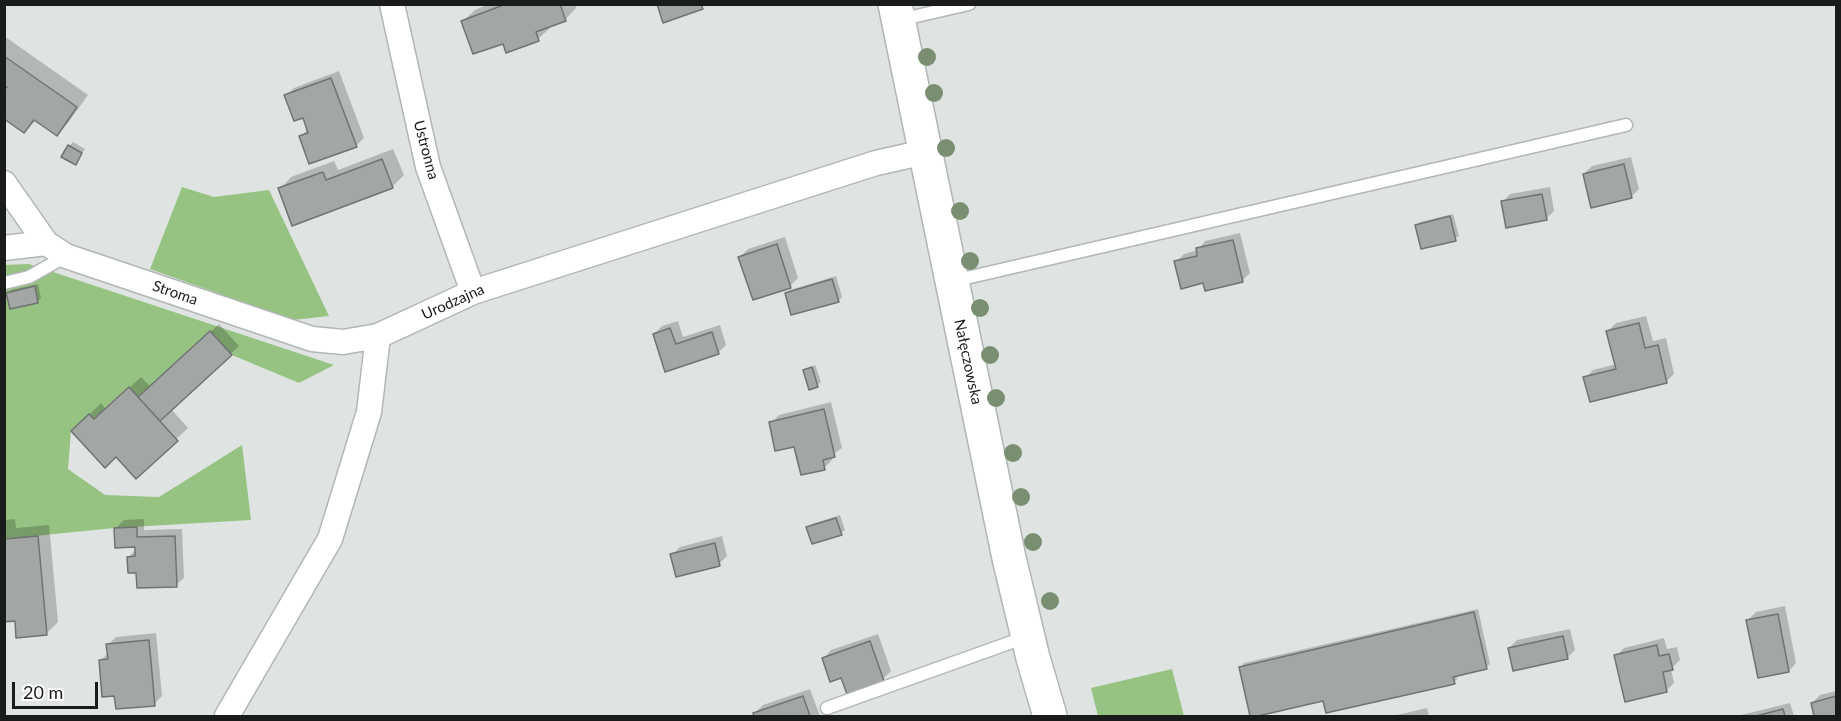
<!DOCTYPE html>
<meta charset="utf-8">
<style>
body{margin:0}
#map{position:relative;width:1841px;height:721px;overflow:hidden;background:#dfe4e3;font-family:Lato,sans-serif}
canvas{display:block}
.frame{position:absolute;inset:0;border:6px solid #1a1b1b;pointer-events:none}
.scale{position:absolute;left:12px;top:682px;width:86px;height:27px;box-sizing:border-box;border:3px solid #1a1b1b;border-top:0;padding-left:8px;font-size:18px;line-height:21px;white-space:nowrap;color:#1a1b1b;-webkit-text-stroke:4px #fff;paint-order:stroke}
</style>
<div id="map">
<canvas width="1841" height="721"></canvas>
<div class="frame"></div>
<div class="scale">20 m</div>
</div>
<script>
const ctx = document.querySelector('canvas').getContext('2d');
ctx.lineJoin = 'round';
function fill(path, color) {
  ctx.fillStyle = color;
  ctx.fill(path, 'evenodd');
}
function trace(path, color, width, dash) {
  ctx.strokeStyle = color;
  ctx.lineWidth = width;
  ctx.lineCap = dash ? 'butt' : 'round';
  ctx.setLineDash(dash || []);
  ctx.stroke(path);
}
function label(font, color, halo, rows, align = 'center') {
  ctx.font = font + ' Lato,sans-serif';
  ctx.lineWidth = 4.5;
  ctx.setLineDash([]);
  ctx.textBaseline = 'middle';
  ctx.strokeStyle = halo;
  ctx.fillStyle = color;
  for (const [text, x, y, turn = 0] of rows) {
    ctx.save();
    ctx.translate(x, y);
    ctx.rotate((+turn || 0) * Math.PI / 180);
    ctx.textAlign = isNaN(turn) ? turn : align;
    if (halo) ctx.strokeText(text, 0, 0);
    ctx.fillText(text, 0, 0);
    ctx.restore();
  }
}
const green = new Path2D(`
 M182 187 214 197 269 190 329 316 293 320 150 269Z
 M29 264 334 365 299 383 232 355 210 331 138 397 129 387 94 419 89 414 71 431 68 469 105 495 159 497 242 445 251 520 114 528 5 539 4 265Z
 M1172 669 1184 716H1098L1091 688Z`);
const shadow = new Path2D(`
 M489 4H575L576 8 565 20 549 26 550 28 538 39 463 21 475 10Z
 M4 36 88 95 68 123 57 134 36 120 24 131 9 87 4 84Z
 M339 71 364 138 356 146 301 136 308 129 304 116 286 96 294 88Z
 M73 142 85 149 75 163 69 146Z
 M393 149 404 175 392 187 280 189 291 177 334 161 338 170Z
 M1631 157 1639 189 1631 197 1584 174 1592 166Z
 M1550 187 1554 211 1546 219 1503 202 1510 194Z
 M1453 214 1459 236 1455 239 1416 225 1420 222Z
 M1240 233 1250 273 1242 281 1205 282 1176 262 1184 254 1198 250 1205 241Z
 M785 237 798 278 790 286 740 257 748 249Z
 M836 276 842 297 838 301 787 293 790 290Z
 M38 284 41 298 38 301 11 308 8 293 11 290Z
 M1646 316 1653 341 1666 338 1674 374 1666 382 1585 378 1593 370 1616 364 1608 331 1616 323Z
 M678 321 683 337 720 325 726 345 718 353 666 370 654 334 662 326Z
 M219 324 239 346 171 409 188 428 136 477 84 420 101 403 106 409 141 377 151 387Z
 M815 365 821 382 817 385 804 371Z
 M831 402 842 448 831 456 832 460 824 468 771 423 779 415Z
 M840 515 845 530 841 533 808 528 812 524Z
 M15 519 16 528 49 525 58 622 47 633 16 620 4 621V520Z
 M144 519V530L182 529 184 578 176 585 138 572 129 557 136 549V546L116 528 124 520Z
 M722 536 727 556 719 564 672 555 680 547Z
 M1785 606 1796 663 1789 671 1748 620 1756 612Z
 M1478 609 1490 664 1486 667 1456 674 1457 679 1454 682 1324 699 1252 716 1241 667 1244 663Z
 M1570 629 1575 650 1567 658 1509 648 1517 640Z
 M156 633 162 696 154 704 100 661 109 652 108 645 116 637Z
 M878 634 891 671 883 679 842 676 824 658 831 650Z
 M1664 638 1667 649 1677 647 1680 660 1671 669 1674 683 1666 691 1616 656 1624 648Z
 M810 689 820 716H756L755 713 763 705Z
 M1836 691V716H1816L1812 703 1820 695Z
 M1790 703 1794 716H1737Z
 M1427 708 1429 716H1393Z`);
const building = new Path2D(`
 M506 4H560L566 21 536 32 539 41 506 53 503 44 473 54 461 21Z
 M657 4H701L703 9 663 23Z
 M4 56 77 107 57 136 34 120 24 133 4 119V90L7 87 4 86Z
 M331 78 357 147 309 164 299 136 308 133 303 118 294 121 284 95Z
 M68 145 82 153 76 165 61 157Z
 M382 159 393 188 292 226 278 188 323 172 326 180Z
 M1624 164 1632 198 1591 208 1583 174Z
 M1542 194 1547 220 1506 228 1501 201Z
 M1450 216 1456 241 1421 249 1415 225Z
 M1233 240 1243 282 1205 291 1203 283 1181 289 1174 261 1197 256 1196 248Z
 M777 244 791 288 753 300 738 257Z
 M832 279 839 302 791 315 785 293Z
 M35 286 38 303 10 309 6 293Z
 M1639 323 1645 348 1658 345 1667 383 1590 402 1583 377 1616 369 1606 331Z
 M670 328 676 344 712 332 719 354 665 372 653 334Z
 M210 331 232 355 160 421 138 397Z
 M812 367 818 387 809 390 803 370Z
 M129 387 178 441 136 479 116 457 105 468 71 431 89 414 94 419Z
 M824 409 835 457 823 460 825 470 801 475 794 447 775 451 769 422Z
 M836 518 842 535 812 544 806 527Z
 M137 527V537L175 536 177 587 137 588 136 573H128L127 557 135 556V547L115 548 114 528Z
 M4 533 5 539 38 536 47 635 16 638 15 621 4 622Z
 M715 543 720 566 676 577 670 554Z
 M1474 612 1487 669 1453 677 1455 684 1326 713 1323 701 1258 716H1250L1239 667Z
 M1778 614 1789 672 1758 678 1746 620Z
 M1563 636 1568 659 1513 671 1508 648Z
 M149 640 155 706 116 709 114 696 102 697 99 660 108 659 106 644Z
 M870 641 884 681 847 694 841 678 830 682 822 658Z
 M1657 645 1659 656 1669 654 1673 670 1663 672 1667 692 1625 702 1614 655Z
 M803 696 810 716H754L753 713Z
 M1836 696V716H1814L1811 703Z
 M1783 709 1785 716H1756Z`);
const service = new Path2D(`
 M899 20 969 4
 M953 281 1626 125
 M4 283 29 277 66 256
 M827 708 1026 637`);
const minor = new Path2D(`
 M392 4 428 167 473 292
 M4 183 46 243 66 256 312 339 343 342 378 336 473 292 876 163 925 152
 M4 248 46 243
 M227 716 330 539 369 412 378 336`);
const secondary = new Path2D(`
 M895 4 1009 558 1033 658 1050 716`);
const trees = [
 [927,57],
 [934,93],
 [946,148],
 [960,211],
 [970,261],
 [980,308],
 [990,355],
 [996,398],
 [1013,453],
 [1021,497],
 [1033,542],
 [1050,601]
];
const streetNames = [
 ["Ustronna",426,150,75],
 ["Stroma",175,293,19],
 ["Urodzajna",453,302,-24],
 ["Nałęczowska",968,362,78]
];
fill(green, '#96c382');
fill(shadow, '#0003');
fill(building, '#a2a6a4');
trace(building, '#707372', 1.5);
trace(service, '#b2b6b6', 15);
trace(minor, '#b2b6b6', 27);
trace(secondary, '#b2b6b6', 36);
trace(service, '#fff', 12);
trace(minor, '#fff', 24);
trace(secondary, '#fff', 33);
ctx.fillStyle = '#7a8f72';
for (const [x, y] of trees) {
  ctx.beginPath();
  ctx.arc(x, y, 9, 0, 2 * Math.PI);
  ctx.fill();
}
label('15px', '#1a1b1b', '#fff', streetNames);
</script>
